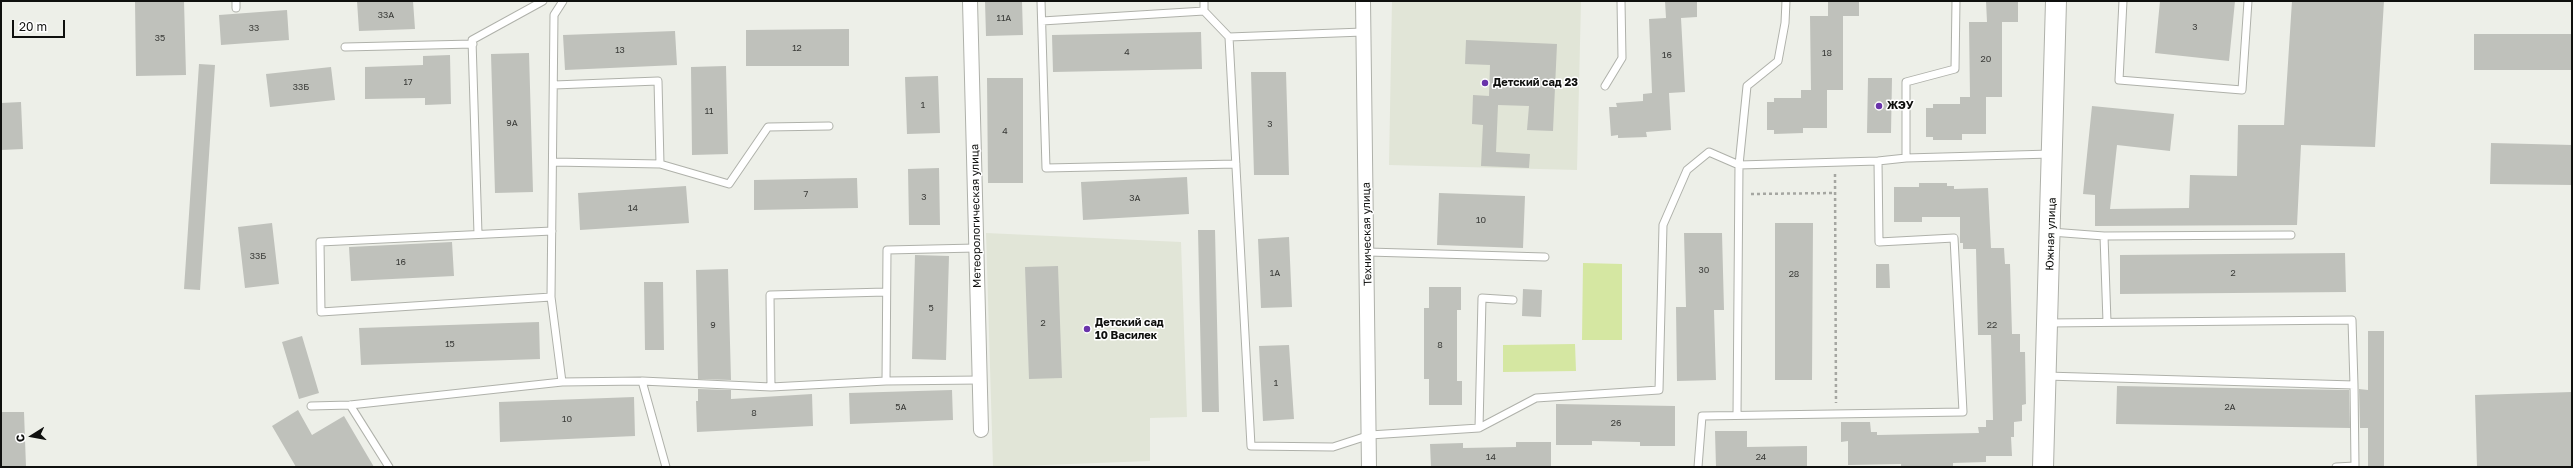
<!DOCTYPE html>
<meta charset="utf-8">
<style>
body{margin:0}
#map{position:relative;width:2573px;height:468px;overflow:hidden;background:#edefe8;font-family:"Golos Text",sans-serif}
canvas{display:block}
.frame{position:absolute;inset:0;border:2px solid #0f100e;pointer-events:none}
.north{position:absolute;left:12px;top:416px;width:40px;height:40px;-webkit-text-stroke:3px #fff;paint-order:stroke;rotate:259deg;font-size:11px;font-weight:700;line-height:16px;text-align:center;color:#0f100e}
.north::after{content:'';display:block;margin:auto;width:14px;height:18px;background:#0f100e;clip-path:polygon(50% 0,100% 100%,50% 72%,0 100%)}
.scale{position:absolute;left:12px;top:20px;width:53px;height:18px;box-sizing:border-box;border:2px solid #0f100e;border-top:0;padding-left:5px;font-size:12px;line-height:14px;white-space:nowrap;color:#0f100e;-webkit-text-stroke:3px #fff;paint-order:stroke}
</style>
<div id="map">
<canvas width="2573" height="468"></canvas>
<div class="frame"></div>
<div class="north">С</div>
<div class="scale">20 m</div>
</div>
<script>
const ctx = document.querySelector('canvas').getContext('2d');
ctx.lineJoin = 'round';
function fill(path, color) {
  ctx.fillStyle = color;
  ctx.fill(path, 'evenodd');
}
function trace(path, color, width, dash) {
  ctx.strokeStyle = color;
  ctx.lineWidth = width;
  ctx.lineCap = dash ? 'butt' : 'round';
  ctx.setLineDash(dash || []);
  ctx.stroke(path);
}
function label(font, color, halo, rows, align = 'center') {
  ctx.font = font + ' "Golos Text",sans-serif';
  ctx.lineWidth = 3;
  ctx.setLineDash([]);
  ctx.textBaseline = 'middle';
  ctx.strokeStyle = halo;
  ctx.fillStyle = color;
  for (const [text, x, y, turn = 0] of rows) {
    ctx.save();
    ctx.translate(x, y);
    ctx.rotate((+turn || 0) * Math.PI / 180);
    ctx.textAlign = isNaN(turn) ? turn : align;
    if (halo) ctx.strokeText(text, 0, 0);
    ctx.fillText(text, 0, 0);
    ctx.restore();
  }
}
const built = new Path2D(`
 M1392 1H1581L1577 170 1389 165Z
 M986 233 1181 242 1187 417 1150 418V461L993 467Z`);
const green = new Path2D(`
 M1583 263 1622 264V340H1582Z
 M1575 344 1576 371 1503 372V345Z`);
const building = new Path2D(`
 M135 1H184L186 75 136 76Z
 M357 1H413L415 29 359 31Z
 M985 1H1022L1023 35 986 36Z
 M1665 1H1697V17L1681 18 1685 92 1669 93 1671 130 1646 132 1647 137 1618 138V135L1611 136 1609 107H1617L1616 103 1643 101V94L1652 93 1649 19 1666 18Z
 M1828 1H1859V16H1843V90H1827V128H1803V133L1774 134V130H1767V102H1774V98H1801V90H1811L1810 16H1828Z
 M1986 1H2018V22H2002V97H1986V134H1962V140H1933V137H1926V108H1933V104H1960V97H1970L1969 22H1987Z
 M2160 1H2235L2229 61 2155 53Z
 M2292 1H2384L2375 147 2301 145 2297 225 2095 226V195L2083 194 2092 106 2174 114 2170 151 2117 145 2110 209 2189 208 2190 175 2237 176 2238 125H2284Z
 M287 10 289 40 221 45 219 15Z
 M849 29V66H746V30Z
 M675 31 677 65 565 70 563 35Z
 M1201 32 1202 69 1053 72 1052 35Z
 M2474 34H2572V70H2474Z
 M1466 40 1557 44 1553 131 1527 130 1529 106 1498 105 1496 152 1530 154 1529 168 1481 166 1483 125 1472 124 1473 95 1489 96 1490 65 1465 64Z
 M529 53 533 192 495 193 491 54Z
 M450 55 451 104 425 105V98L365 99V67L423 65V56Z
 M199 64 215 65 200 290 184 289Z
 M726 66 728 154 692 155 691 67Z
 M331 67 335 100 270 107 266 74Z
 M1251 72H1286L1289 175H1254Z
 M938 76 940 133 907 134 905 77Z
 M987 78H1023V183H988Z
 M1868 78H1892L1891 133H1867Z
 M21 102 23 149 1 150V103Z
 M2491 143 2572 145V185L2490 184Z
 M939 168 940 225H909L908 169Z
 M1187 177 1189 214 1083 220 1081 182Z
 M857 178 858 208 754 210V180Z
 M1919 183H1947V186H1954V189L1988 188 1991 248H2004L2005 264H2010L2012 334H2020V352H2025L2026 404 2022 405V421L2014 422V437H2011L2012 456H1986V462L1953 463V467H1901V464L1848 465V441L1841 442V422H1870L1871 432H1877V435L1979 433 1978 427H1986V420H1993L1991 335H1978L1976 249H1963V243H1960V217H1922V222H1894V187H1919Z
 M686 186 689 223 580 230 578 193Z
 M1439 193 1525 196 1523 248 1437 245Z
 M272 223 279 284 245 288 238 227Z
 M1775 223H1813L1812 380H1775Z
 M1198 230H1215L1219 412H1202Z
 M1684 233H1722L1724 310H1714L1716 380 1677 381 1676 307H1686Z
 M1289 237 1292 307 1261 308 1258 239Z
 M452 242 454 276 351 281 349 247Z
 M2345 253 2346 292 2120 294V255Z
 M915 255 949 256 946 360 912 359Z
 M1876 264H1889L1890 288H1876Z
 M1058 266 1062 378 1029 379 1025 267Z
 M728 269 731 380 698 379 696 270Z
 M644 282H663L664 350H645Z
 M1429 287H1461V310H1457V381H1462V405H1429V379H1424V308H1429Z
 M1523 289 1542 290 1541 317 1522 316Z
 M539 322 540 359 361 365 359 328Z
 M2368 331H2384V467H2368V428H2360L2359 389 2368 390Z
 M302 336 319 393 299 399 282 342Z
 M1289 345 1294 419 1263 421 1259 346Z
 M2117 386 2349 390 2350 428 2116 424Z
 M698 389 731 390V399L812 394 813 426 697 432 696 401H698Z
 M952 390 953 420 850 424 849 393Z
 M2572 392V467H2477L2475 395Z
 M634 397 635 436 500 442 499 402Z
 M1556 404 1675 406V446H1640V442L1592 441V445H1556Z
 M298 410 312 435 344 416 374 467H296L272 426Z
 M1 412H24L26 467H1Z
 M1715 431H1747V447L1807 446V467H1716Z
 M1516 442H1551V467H1431L1430 444 1463 443V448L1516 447Z`);
const path = new Path2D(`
 M1835 174 1836 403
 M1751 194 1835 193`);
const lane = new Path2D(`
 M563 1 554 15 551 297 562 382 642 381 666 467
 M1041 1 1046 168 1236 164
 M1204 1V11L1229 37
 M1956 1 1955 69 1906 82V158L2051 154
 M2123 1 2119 80 2242 90 2248 1
 M236 8V1
 M1042 21 1204 11
 M1363 32 1229 37 1251 446 1333 447 1370 435 1479 428 1536 398 1659 390 1663 225 1687 170 1709 152 1739 165 1878 161 1906 158
 M345 47 473 44
 M1605 86 1622 58 1621 1
 M553 162 660 164 658 81 554 85
 M660 164 729 184 768 127 829 126
 M2051 232 2104 236 2107 322
 M478 234 472 40 543 1
 M2104 236 2291 235
 M1368 252 1545 257
 M551 297 321 312 320 242 552 231
 M2048 323 2352 320 2354 385
 M2046 376 2354 385 2355 466 2336 467
 M642 381 771 387 886 381 887 250 976 248
 M886 381 980 380
 M771 387 770 295 886 292
 M350 405 389 467
 M311 406 350 405 562 382
 M1737 415 1739 165 1747 86 1778 61 1785 23 1786 1
 M1479 428 1482 298 1513 300
 M1698 467 1702 416 1963 412 1954 238 1879 242 1878 161`);
const street = new Path2D(`
 M970 1 981 430
 M1363 1 1369 467`);
const secondary = new Path2D(`
 M2043 467 2056 1`);
const markers = [
 [1485,83,4,"#6933aa"],
 [1879,106,4,"#6933aa"],
 [1087,329,4,"#6933aa"]
];
const numberNames = [
 ["33А",386,15],
 ["11А",1004,18],
 ["3",2195,27],
 ["33",254,28],
 ["35",160,38],
 ["12",797,48],
 ["13",620,50],
 ["4",1127,52],
 ["18",1827,53],
 ["16",1667,55],
 ["20",1986,59],
 ["17",408,82],
 ["33Б",301,87],
 ["1",923,105],
 ["11",709,111],
 ["9А",512,123],
 ["3",1270,124],
 ["4",1005,131],
 ["7",806,194],
 ["3",924,197],
 ["3А",1135,198],
 ["14",633,208],
 ["10",1481,220],
 ["33Б",258,256],
 ["16",401,262],
 ["30",1704,270],
 ["1А",1275,273],
 ["2",2233,273],
 ["28",1794,274],
 ["5",931,308],
 ["2",1043,323],
 ["9",713,325],
 ["22",1992,325],
 ["15",450,344],
 ["8",1440,345],
 ["1",1276,383],
 ["5А",901,407],
 ["2А",2230,407],
 ["8",754,413],
 ["10",567,419],
 ["26",1616,423],
 ["14",1491,457],
 ["24",1761,457]
];
const poiNames = [
 ["Детский сад 23",1493,83],
 ["ЖЭУ",1887,106],
 ["Детский сад",1095,323],
 ["10 Василек",1095,336]
];
const streetNames = [
 ["Метеорологическая улица",976,216,-91],
 ["Техническая улица",1367,234,-91],
 ["Южная улица",2051,234,-88]
];
fill(built, '#e1e5d7');
fill(green, '#d5e7a2');
fill(building, '#bfc1bb');
trace(lane, '#afb1aa', 9);
trace(street, '#afb1aa', 16);
trace(secondary, '#afb1aa', 22);
trace(path, '#a5a6a1', 2.5, [3, 3]);
trace(lane, '#fff', 7);
trace(street, '#fff', 14);
trace(secondary, '#fff', 20);
for (const [x, y, r, color] of markers) {
  const dot = new Path2D();
  dot.arc(x, y, r, 0, 2 * Math.PI);
  ctx.fillStyle = color;
  ctx.fill(dot);
  trace(dot, '#fff', 1.5);
}
label('9px', '#3b3c39', null, numberNames);
label('bold 11px', '#0f100e', '#fff', poiNames, 'left');
label('11px', '#0f100e', '#fff', streetNames);
</script>
